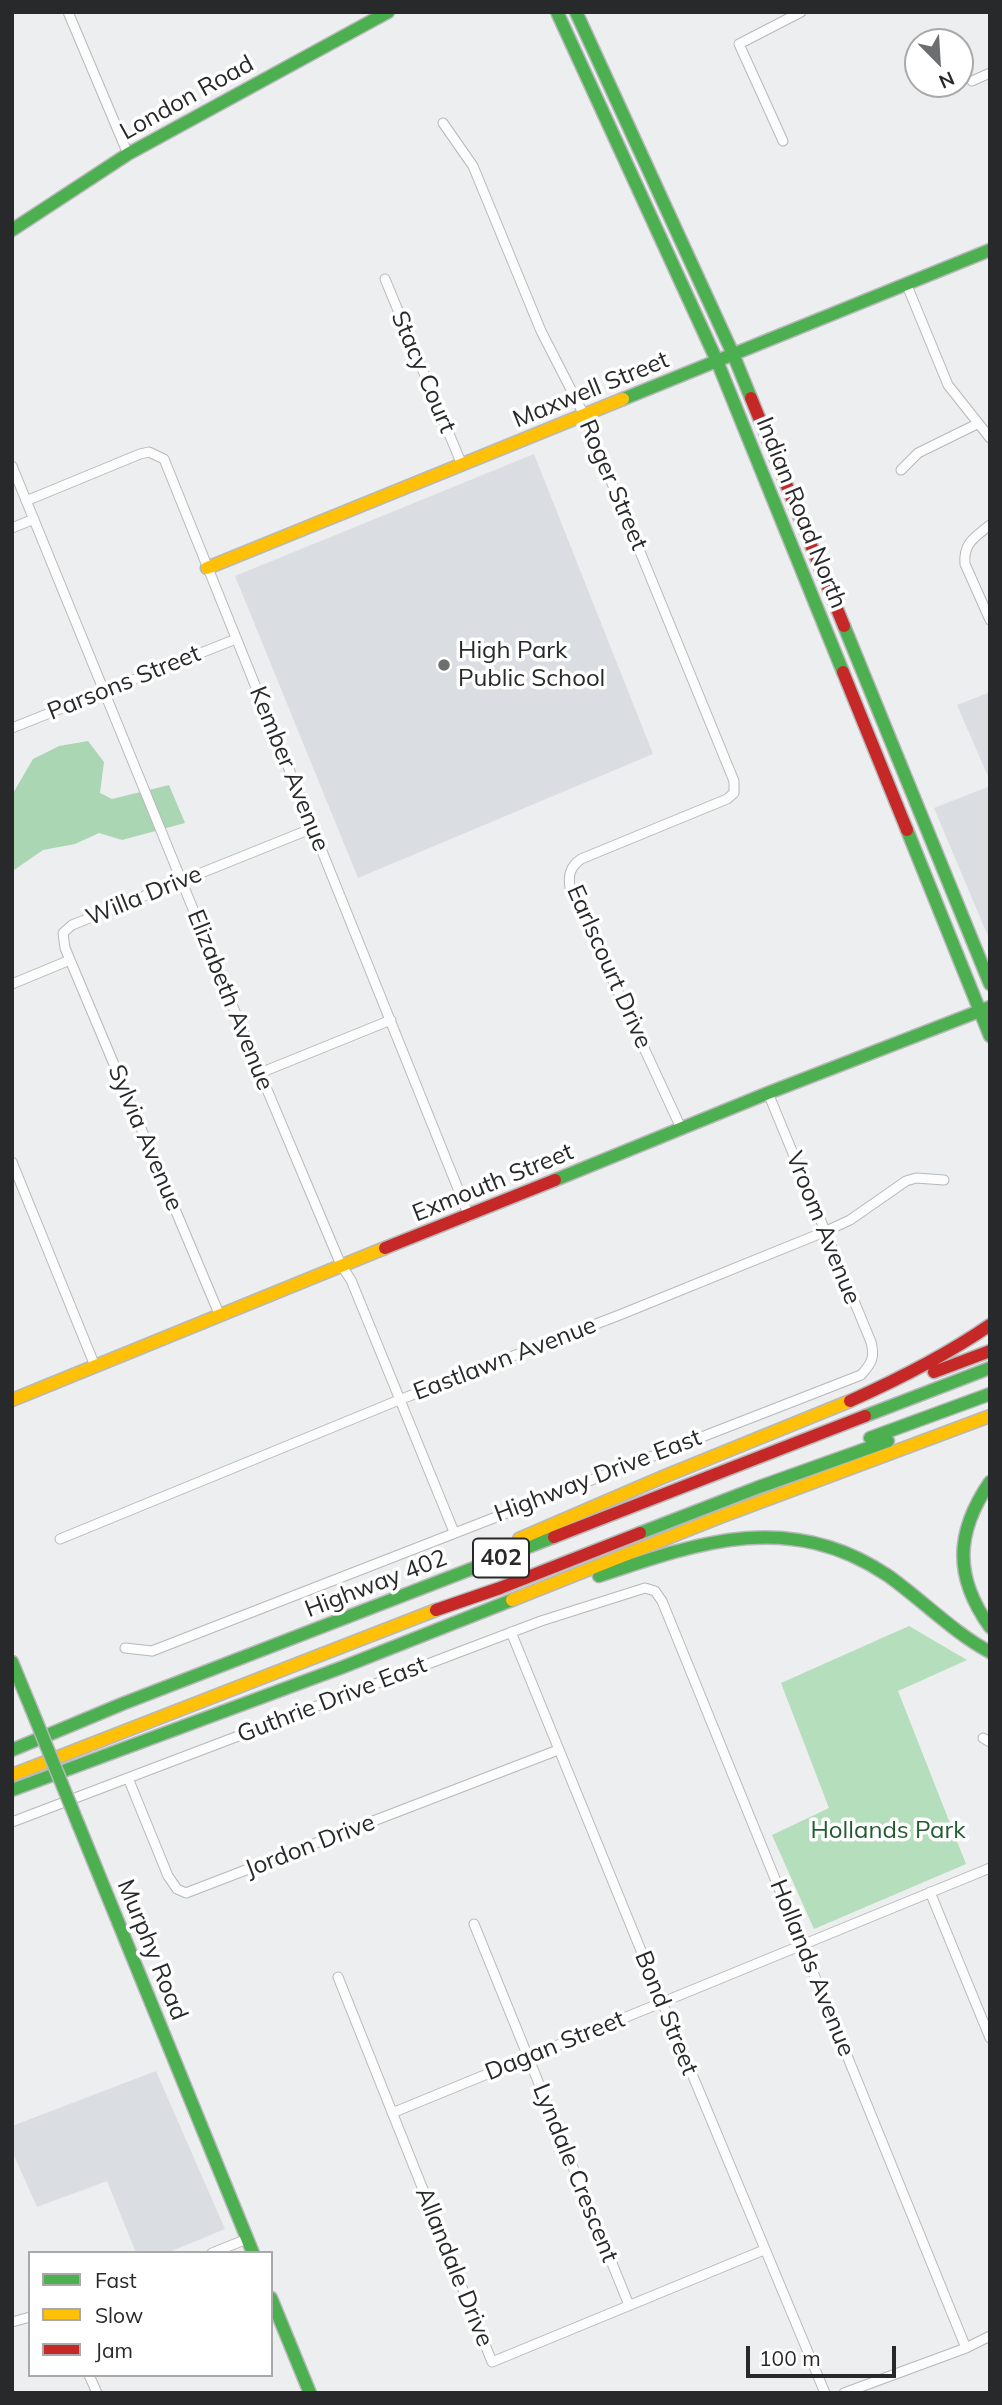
<!DOCTYPE html>
<style>
body{margin:0}
#map{position:relative;width:1002px;height:2405px;overflow:hidden;background:#edeeef;font-family:Mulish,sans-serif}
canvas{display:block}
.frame{position:absolute;inset:0;border:14px solid #28292a;pointer-events:none}
.legend{position:absolute;left:28px;top:2251px;width:245px;height:126px;box-sizing:border-box;background:#fff;border:2px solid #a9a9aa;margin:0;padding:9px 12px;list-style:none;font-size:21px;color:#28292a}
.legend li{display:flex;align-items:center;gap:14px;height:35px}
.legend b{width:35px;border:2px solid #a9a9aa}
.north{position:absolute;left:904px;top:28px;width:70px;height:70px;box-sizing:border-box;background:#fff;border:2px solid #a9a9aa;border-radius:50%;rotate:156deg;font-size:19px;font-weight:700;line-height:28px;text-align:center;color:#28292a}
.north::after{content:'';display:block;margin:auto;width:24px;height:32px;background:#6d6e6f;clip-path:polygon(50% 0,100% 100%,50% 72%,0 100%)}
.scale{position:absolute;left:746px;top:2346px;width:150px;height:32px;box-sizing:border-box;border:4px solid #28292a;border-top:0;padding-left:9px;font-size:21px;line-height:24px;white-space:nowrap;color:#28292a;-webkit-text-stroke:5px #fff;paint-order:stroke}
</style>
<div id="map">
<canvas width="1002" height="2405"></canvas>
<div class="frame"></div>
<ul class="legend">
<li><b style="height:9px;background:#4caf50"></b>Fast</li>
<li><b style="height:9px;background:#ffc107"></b>Slow</li>
<li><b style="height:9px;background:#c62828"></b>Jam</li>
</ul>
<div class="north">N</div>
<div class="scale">100 m</div>
</div>
<script>
const ctx = document.querySelector('canvas').getContext('2d');
ctx.lineJoin = 'round';
function fill(path, color) {
  ctx.fillStyle = color;
  ctx.fill(path, 'evenodd');
}
function trace(path, color, width, dash) {
  ctx.strokeStyle = color;
  ctx.lineWidth = width;
  ctx.lineCap = dash ? 'butt' : 'round';
  ctx.setLineDash(dash || []);
  ctx.stroke(path);
}
function label(font, color, halo, rows, align = 'center') {
  ctx.font = font + ' Mulish,sans-serif';
  ctx.lineWidth = 7;
  ctx.setLineDash([]);
  ctx.textBaseline = 'middle';
  ctx.strokeStyle = halo;
  ctx.fillStyle = color;
  for (const [text, x, y, turn = 0] of rows) {
    ctx.save();
    ctx.translate(x, y);
    ctx.rotate((+turn || 0) * Math.PI / 180);
    ctx.textAlign = isNaN(turn) ? turn : align;
    if (halo) ctx.strokeText(text, 0, 0);
    ctx.fillText(text, 0, 0);
    ctx.restore();
  }
}
const built = new Path2D(`
 M534 454 653 754 358 878 235 576Z
 M990 692V781L957 705Z
 M990 786V941L934 808Z
 M156 2071 225 2229 167 2253H136L107 2181 37 2207 12 2151V2126Z`);
const green = new Path2D(`
 M909 1626 967 1660 898 1691 966 1864 814 1929 772 1835 829 1808 781 1683Z`);
const forest = new Path2D(`
 M88 741 104 762 100 793 112 799 169 785 185 823 122 840 99 833 75 844 43 850 14 870 12 878V795L33 759 59 746Z`);
const street = new Path2D(`
 M68 12 128 154
 M972 81 990 73
 M443 123 473 166 541 331 584 415 734 781V793L727 799 581 859C570 867 568 875 570 888L681 1128
 M783 141 739 44 801 12
 M385 279 462 465
 M906 283 948 385 990 438
 M12 466 260 1073 341 1265 351 1280 454 1532
 M901 470 918 453 977 424
 M26 501 140 454 149 452 164 459 469 1216
 M990 525C975 537 963 543 965 564L990 620
 M12 528 34 519
 M12 728 236 639
 M12 984 70 960
 M260 1073 391 1020
 M12 1162 95 1366
 M220 1316 65 948 63 933 72 925 313 828
 M60 1539 399 1400 622 1314 824 1232 850 1220 906 1181 916 1178 944 1180
 M511 1632 662 2002 825 2393
 M125 1648 152 1651 861 1375C872 1363 875 1357 871 1342L768 1093
 M983 1738 990 1742
 M128 1778 168 1876 177 1889 186 1893 558 1750
 M12 1822 541 1621 645 1588 655 1591 662 1601 966 2348
 M930 1892 990 2038
 M474 1924 629 2305
 M338 1977 492 2362 764 2250
 M392 2113 990 1868
 M212 2253 247 2239
 M12 2322 30 2317
 M89 2375 97 2393
 M844 2393 966 2348 990 2336`);
const fast = new Path2D(`
 M557 12 717 361 843 672
 M576 12 733 354 751 398
 M12 230 128 154 388 12
 M623 399 990 250
 M844 626 990 984
 M907 830 990 1036
 M555 1180 768 1093 990 1007
 M865 1416 990 1368
 M870 1438 990 1394
 M990 1482C955 1533 954 1577 990 1627
 M640 1533 759 1487 888 1441
 M599 1576C699 1542 790 1510 887 1575 920 1598 955 1634 990 1652
 M12 1662 31 1708
 M12 1750 122 1704 554 1537
 M12 1790 343 1667 512 1600
 M79 1826 253 2253
 M271 2298 310 2393`);
const slow = new Path2D(`
 M207 568 623 399
 M12 1400 385 1248
 M519 1539 663 1477 850 1401
 M512 1600 720 1517 990 1416
 M12 1775 436 1610`);
const jam = new Path2D(`
 M751 398 844 626
 M843 672 907 830
 M385 1248 555 1180
 M934 1372 990 1351
 M850 1401C899 1379 945 1356 990 1325
 M554 1537 865 1416
 M436 1610 500 1588 640 1533`);
const fastBridge = new Path2D(`
 M31 1708 79 1826`);
const markers = [
 [444,665,7,"#6d6e6f"]
];
const shields = [
 [501,1558,56]
];
const shieldNames = [
 ["402",501,1558]
];
const streetNames = [
 ["London Road",187,98,-29],
 ["Stacy Court",423,372,67],
 ["Maxwell Street",591,390,-22],
 ["Roger Street",613,485,67],
 ["Indian Road North",801,513,68],
 ["Parsons Street",124,683,-22],
 ["Kember Avenue",289,769,68],
 ["Willa Drive",144,896,-22],
 ["Earlscourt Drive",609,967,66],
 ["Elizabeth Avenue",230,1000,68],
 ["Sylvia Avenue",145,1138,67],
 ["Exmouth Street",493,1183,-22],
 ["Vroom Avenue",823,1228,68],
 ["Eastlawn Avenue",505,1359,-21],
 ["Highway Drive East",598,1476,-21],
 ["Highway 402",376,1584,-21],
 ["Guthrie Drive East",332,1700,-21],
 ["Jordon Drive",310,1846,-21],
 ["Murphy Road",152,1950,68],
 ["Hollands Avenue",812,1968,68],
 ["Bond Street",666,2013,68],
 ["Dagan Street",555,2046,-22],
 ["Lyndale Crescent",575,2173,68],
 ["Allandale Drive",454,2267,68]
];
const poiNames = [
 ["High Park",458,651],
 ["Public School",458,679]
];
const parkNames = [
 ["Hollands Park",888,1831]
];
fill(built, '#dadee2');
fill(green, '#b4debc');
fill(forest, '#aad6b4');
trace(street, '#b7b8b9', 11);
trace(fast, '#b7b8b9', 15);
trace(slow, '#b7b8b9', 15);
trace(jam, '#b7b8b9', 15);
trace(street, '#fcfcfd', 9);
trace(fast, '#4caf50', 12);
trace(slow, '#ffc107', 12);
trace(jam, '#c62828', 12);
trace(fastBridge, '#b7b8b9', 15, []);
trace(fastBridge, '#4caf50', 12);
for (const [x, y, r, color] of markers) {
  const dot = new Path2D();
  dot.arc(x, y, r, 0, 2 * Math.PI);
  ctx.fillStyle = color;
  ctx.fill(dot);
  trace(dot, '#fff', 2.5);
}
for (const [x, y, w] of shields) {
  const box = new Path2D();
  box.roundRect(x - w / 2, y - 19.5, w, 39, 5);
  ctx.fillStyle = '#fff';
  ctx.fill(box);
  trace(box, '#28292a', 2);
}
label('bold 23px', '#28292a', null, shieldNames);
label('24px', '#28292a', '#fff', streetNames);
label('24px', '#28292a', '#fff', poiNames, 'left');
label('24px', '#235b32', '#fff', parkNames);
</script>
